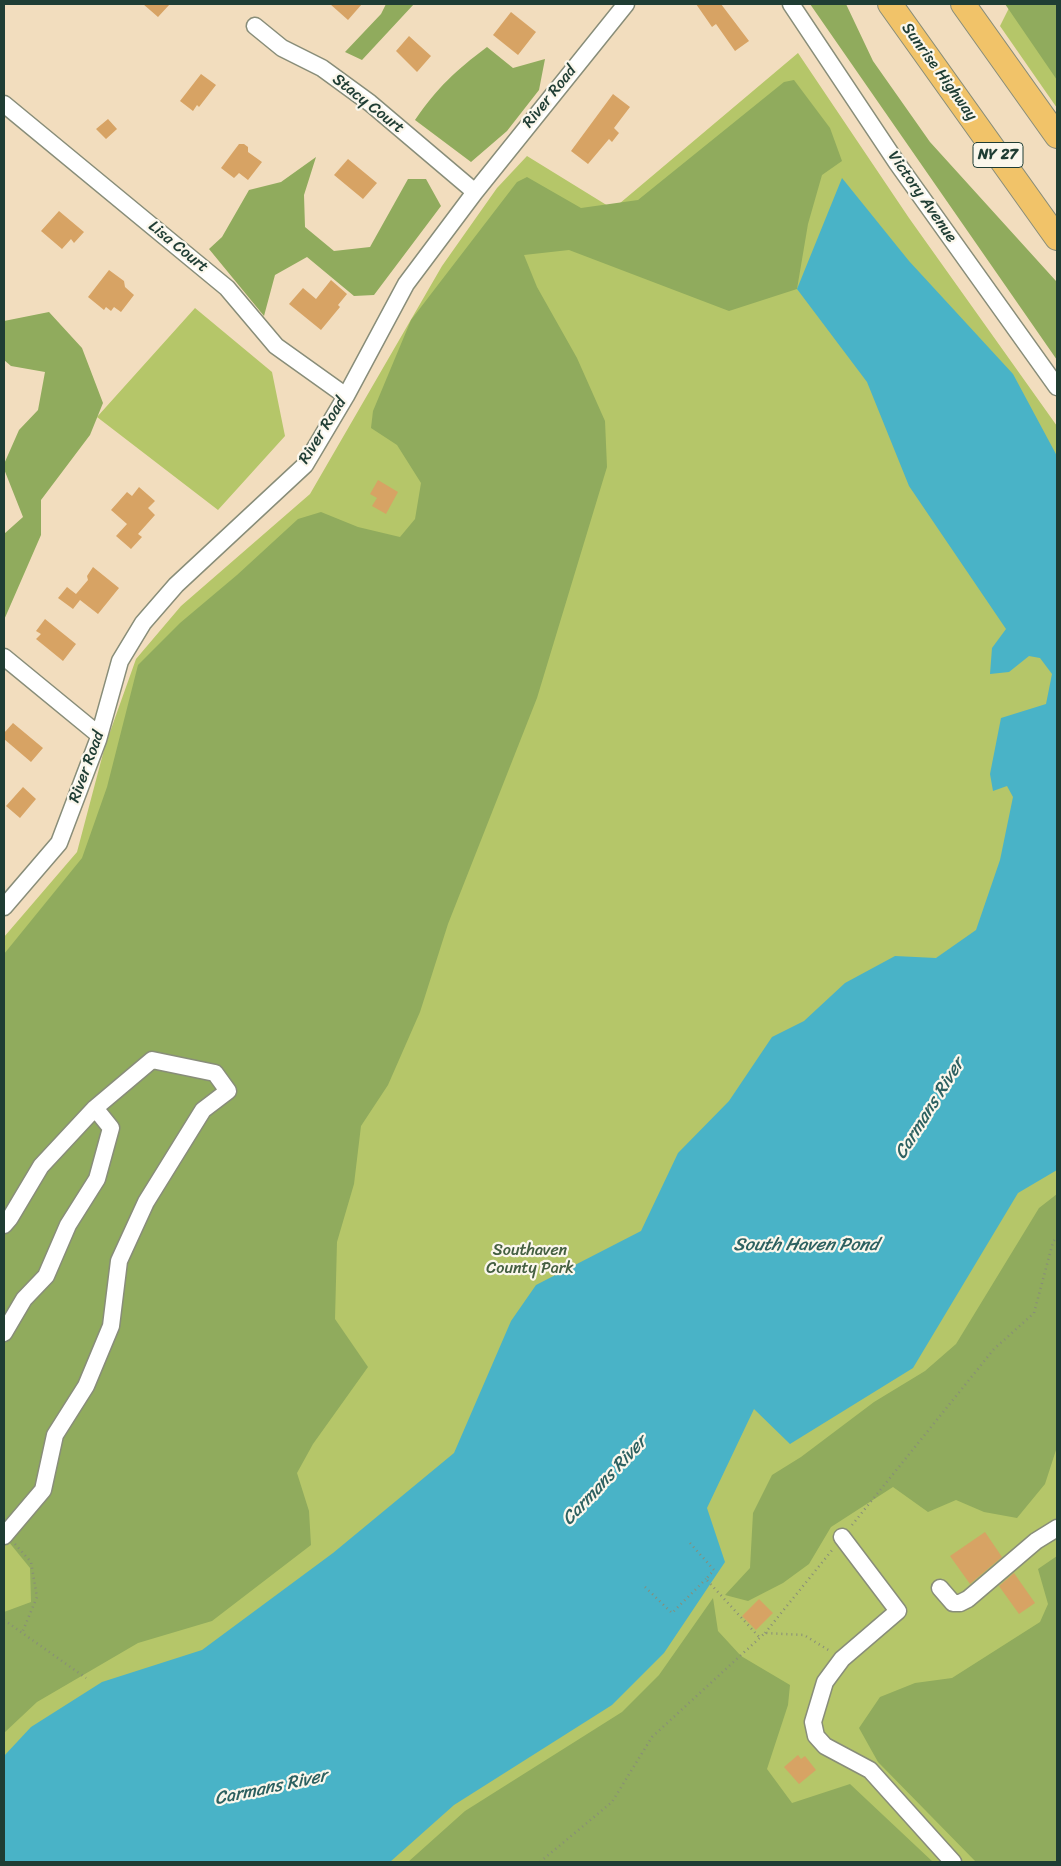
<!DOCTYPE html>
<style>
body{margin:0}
#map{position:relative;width:1061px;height:1866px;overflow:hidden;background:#f2ddbe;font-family:Sriracha,sans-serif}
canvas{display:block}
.frame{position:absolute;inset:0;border:5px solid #1f3d34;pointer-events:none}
</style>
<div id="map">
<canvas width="1061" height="1866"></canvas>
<div class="frame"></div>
</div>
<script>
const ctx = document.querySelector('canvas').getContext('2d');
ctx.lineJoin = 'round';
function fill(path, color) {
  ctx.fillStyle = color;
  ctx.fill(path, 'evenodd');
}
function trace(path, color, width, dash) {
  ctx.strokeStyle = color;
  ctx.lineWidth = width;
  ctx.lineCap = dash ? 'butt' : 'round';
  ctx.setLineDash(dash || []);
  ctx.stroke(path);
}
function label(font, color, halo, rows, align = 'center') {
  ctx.font = font + ' Sriracha,sans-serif';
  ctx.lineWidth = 4.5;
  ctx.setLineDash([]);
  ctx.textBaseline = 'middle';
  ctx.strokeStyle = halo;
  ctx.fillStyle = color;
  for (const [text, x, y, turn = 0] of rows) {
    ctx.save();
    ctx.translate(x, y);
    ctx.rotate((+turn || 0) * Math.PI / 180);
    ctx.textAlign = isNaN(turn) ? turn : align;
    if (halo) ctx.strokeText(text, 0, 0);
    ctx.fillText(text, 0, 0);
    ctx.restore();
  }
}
const green = new Path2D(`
 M1011 4H1057V108L1000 26Z
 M798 53 909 218 1057 426V1862H4V937L77 852 105 746 136 659 181 606 310 494 442 266 497 188 527 156 613 209Z
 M195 308 272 372 285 436 218 510 97 417Z`);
const forest = new Path2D(`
 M386 4H414L362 60 345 52 381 14Z
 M810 4H846L873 61 930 142 1056 281 1057 360Z
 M1005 4H1057V80Z
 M487 47 513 68 545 59 539 90 507 131 471 162 415 120C438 87 455 71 487 47Z
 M794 80 830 128 842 161 822 175 808 224 797 289 729 311 569 250 524 255 537 287 577 358 605 421 607 467 537 698 448 924 420 1012 388 1085 361 1126 354 1184 337 1242 335 1319 368 1367 313 1444 297 1473 309 1511 311 1545 212 1621 138 1643 37 1702 4 1733V1612L31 1602 30 1568 4 1536V954L82 858 107 787 138 665 180 623 237 575 298 519 321 512 358 527 400 537 415 519 421 483 397 445 371 428 373 411 411 320 517 182 527 177 581 208 638 200 784 82Z
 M316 157 304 195 305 227 334 251 370 247 408 179H426L441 206 374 295 354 296 307 257 275 275 264 316 209 249 222 237 249 190 281 182Z
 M49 312 82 348 103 403 90 435 41 500V535L4 620V534L23 517 4 469V464L19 430 38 410 45 372 11 366 4 360V321Z
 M1057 1194V1447L1045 1484 1017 1518 984 1512 956 1500 928 1512 893 1487 831 1527 809 1564 783 1583 748 1601 725 1595 750 1568 753 1513 772 1475 801 1457 874 1402 925 1371 956 1344 1039 1208Z
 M1057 1556V1862H976L878 1762 859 1728 880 1697 915 1683 952 1678 1040 1622 1048 1604 1038 1569Z
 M713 1598 718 1631 741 1656 790 1685 788 1705 767 1769 792 1803 850 1784 933 1862H408L465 1811 622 1712 659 1675Z`);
const water = new Path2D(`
 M842 178 909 261 1013 374 1057 456V1170L1018 1193 913 1368 790 1444 754 1409 707 1508 725 1562 664 1653 612 1705 454 1805 390 1862H4V1756L31 1727 102 1682 202 1650 333 1553 454 1453 511 1321 536 1285 641 1231 678 1153 729 1101 772 1037 804 1021 845 983 895 956 936 958 976 930 1000 860 1013 797 1007 786 993 791 990 774 1001 718 1046 704 1052 674 1040 658 1029 656 1009 672 990 674 992 648 1006 629 909 486 867 382 797 289Z`);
const building = new Path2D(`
 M143 4H170L158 17Z
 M330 4H362L348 20Z
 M696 4H721L749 41 735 51 716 24 712 27Z
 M511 12 536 32 518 55 493 35Z
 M409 36 431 56 417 72 396 51Z
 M201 74 216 85 199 107 197 105 193 111 180 101Z
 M613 94 630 107 614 128 619 133 612 142 609 139 588 164 571 151Z
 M108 119 117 129 106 139 96 129Z
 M239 144H244L248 147V152L262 162 248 180 239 173 234 178 221 168Z
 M348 159 377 183 363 199 334 175Z
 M59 211 84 232 74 243 71 239 62 249 41 231Z
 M109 270 124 281 125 287 134 295 121 312 114 307 111 311 106 307 104 310 88 297Z
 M331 280 347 294 338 305 340 307 321 330 289 304 303 288 316 299Z
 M378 480 398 492 386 514 372 506 377 498 370 494Z
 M139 487 155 501 148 508 155 515 138 534 142 537 131 549 116 536 127 524 111 510 127 492 132 496Z
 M93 567 119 588 98 614 80 600 73 609 58 598 67 587 76 594 88 580 87 576Z
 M45 619 76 644 63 661 36 639 41 634 36 631Z
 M13 723 43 748 31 762 4 739V733Z
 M23 787 36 799 20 818 6 806Z
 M985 1532 1002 1557 970 1584 950 1556Z
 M1014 1573 1035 1603 1019 1614 999 1586Z
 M759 1599 773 1613 756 1630 742 1616Z
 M798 1755 801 1759 805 1756 816 1770 799 1784 784 1767Z`);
const path = new Path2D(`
 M852 1525 994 1349 1034 1313 1053 1242 1057 1237
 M690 1543 714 1570 706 1579 760 1638
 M15 1544 31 1562 37 1597 22 1633
 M645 1587 672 1613 706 1579
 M4 1620 86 1678
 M765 1633 833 1549
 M540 1862 612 1802 652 1737 765 1633 804 1635 830 1651`);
const minor = new Path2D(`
 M791 4 897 163 1057 387
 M255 26 282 48 322 68 370 103 475 192
 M4 104 227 288 276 346 346 396
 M4 657 99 735
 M4 907 59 843 98 740 120 661 143 623 176 585 305 465 346 396 406 284 475 192 626 4
 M4 1225 10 1218 41 1166 95 1108 152 1060 215 1073 228 1091 203 1110 146 1202 119 1261 111 1326 86 1386 55 1435 43 1490 4 1536
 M4 1333 24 1299 46 1276 68 1225 97 1179 111 1128 95 1108
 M842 1537 898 1611 842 1659 825 1682 813 1722 816 1736 825 1746 870 1770 953 1862
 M940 1588 953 1603H960L968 1599 1036 1541 1057 1528`);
const highway = new Path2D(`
 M890 4 1057 238
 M963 4 1057 136`);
const shields = [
 [998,155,50]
];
const shieldNames = [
 ["NY 27",998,155]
];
const streetNames = [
 ["Sunrise Highway",939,72,54],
 ["River Road",550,97,-51],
 ["Stacy Court",368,104,38],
 ["Victory Avenue",922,197,55],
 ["Lisa Court",178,247,39],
 ["River Road",323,431,-58],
 ["River Road",87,767,-70]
];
const parkNames = [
 ["Southaven",530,1251],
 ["County Park",530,1269]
];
const waterNames = [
 ["Carmans River",930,1109,-58],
 ["South Haven Pond",806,1245],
 ["Carmans River",605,1481,-47],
 ["Carmans River",271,1788,-12]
];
fill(green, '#b5c669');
fill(forest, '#90ab5d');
fill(water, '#49b3c7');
fill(building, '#d7a364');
trace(minor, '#888d79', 19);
trace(highway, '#888d79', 26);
trace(path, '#888d79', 2.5, [1, 4]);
trace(minor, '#fff', 16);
trace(highway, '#f1c369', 24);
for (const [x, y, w] of shields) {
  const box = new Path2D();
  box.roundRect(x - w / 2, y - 12.5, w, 25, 4);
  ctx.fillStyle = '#fbf7ec';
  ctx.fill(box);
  trace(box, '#1f3d34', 1);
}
label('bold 15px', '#1f3d34', null, shieldNames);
label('16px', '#1f3d34', '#fbf7ec', streetNames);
label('16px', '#445f41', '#fbf7ec', parkNames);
label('italic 18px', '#2c6060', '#fbf7ec', waterNames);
</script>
